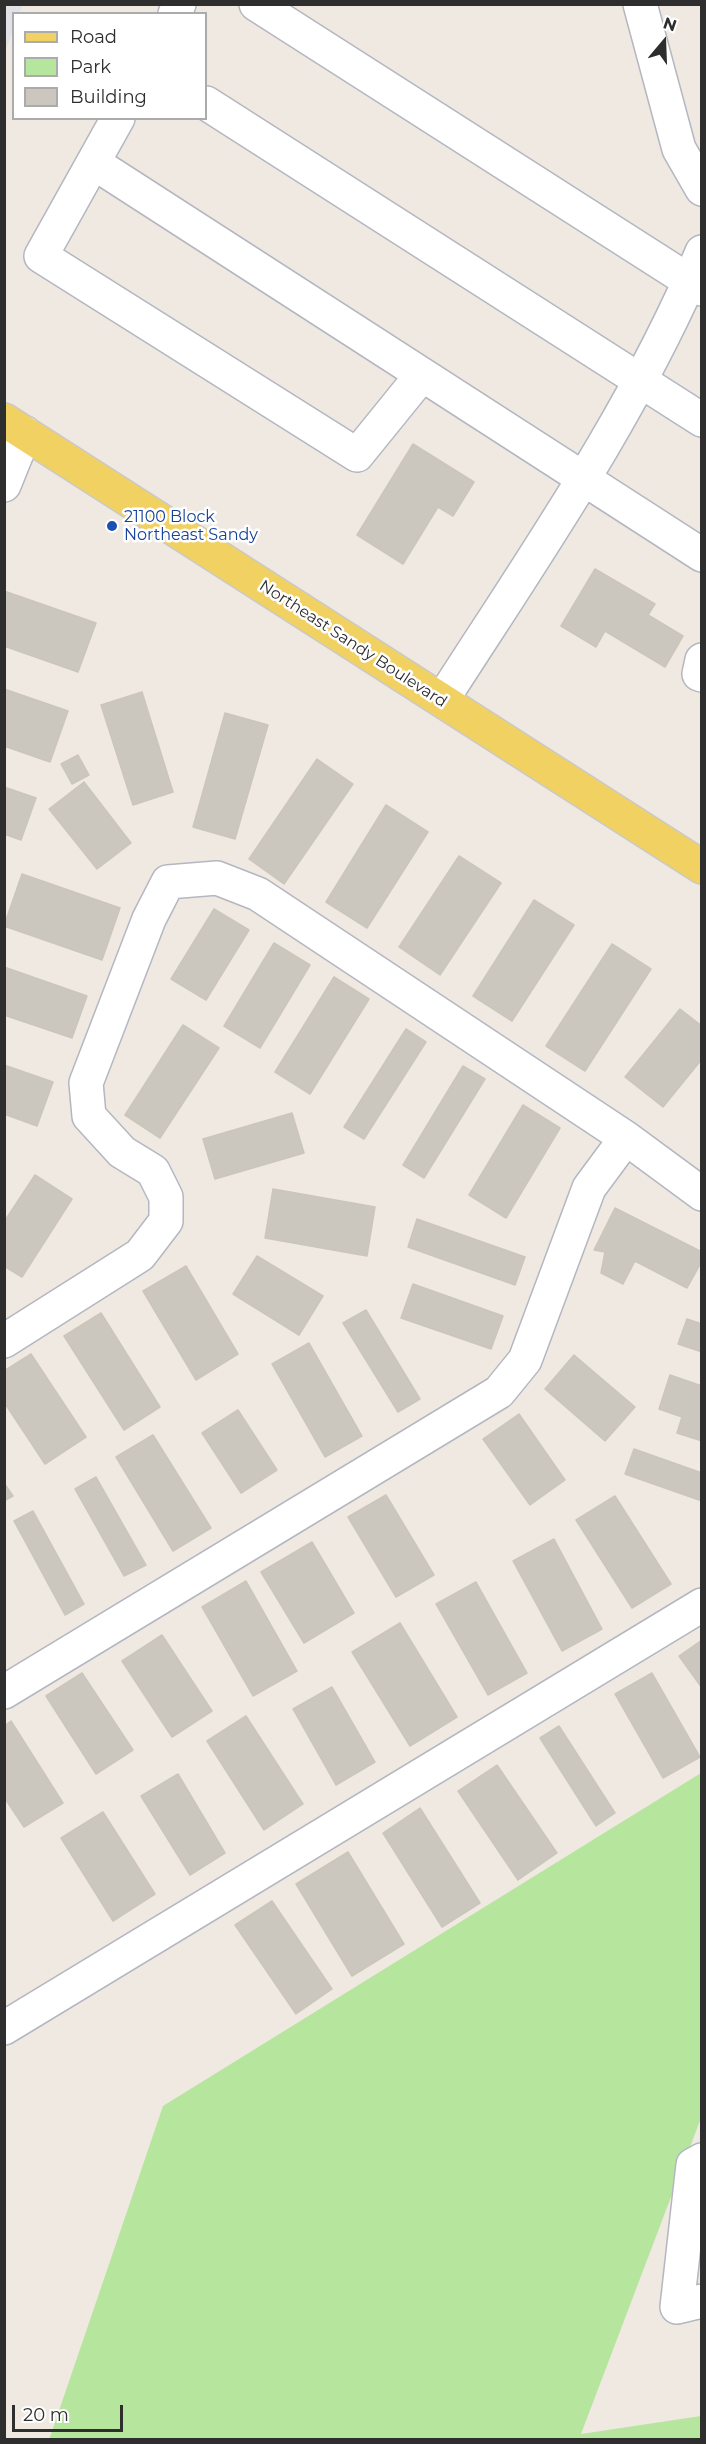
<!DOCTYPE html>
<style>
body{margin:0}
#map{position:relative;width:706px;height:2444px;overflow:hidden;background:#efe9e1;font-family:Montserrat,sans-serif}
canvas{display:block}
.frame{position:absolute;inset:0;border:6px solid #2e2e2e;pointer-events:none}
.legend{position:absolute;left:12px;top:12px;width:195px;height:108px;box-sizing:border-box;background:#fff;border:2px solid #ababab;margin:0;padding:8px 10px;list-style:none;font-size:18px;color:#2e2e2e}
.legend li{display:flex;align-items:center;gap:12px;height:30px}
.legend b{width:30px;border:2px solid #ababab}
.north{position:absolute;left:634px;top:12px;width:60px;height:60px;-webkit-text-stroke:4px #fff;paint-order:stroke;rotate:19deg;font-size:16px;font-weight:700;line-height:24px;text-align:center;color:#2e2e2e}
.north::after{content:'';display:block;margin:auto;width:21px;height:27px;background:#2e2e2e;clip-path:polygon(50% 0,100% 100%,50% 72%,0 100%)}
.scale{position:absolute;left:12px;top:2405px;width:111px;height:27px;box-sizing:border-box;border:3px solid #2e2e2e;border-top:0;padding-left:8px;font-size:18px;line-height:21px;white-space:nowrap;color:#2e2e2e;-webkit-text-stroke:4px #fff;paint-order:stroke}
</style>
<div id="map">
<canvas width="706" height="2444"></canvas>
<div class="frame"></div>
<ul class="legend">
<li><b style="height:8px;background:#f2d163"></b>Road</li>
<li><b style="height:16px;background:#b6e59e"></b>Park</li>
<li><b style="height:16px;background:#cbc7bf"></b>Building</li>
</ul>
<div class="north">N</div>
<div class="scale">20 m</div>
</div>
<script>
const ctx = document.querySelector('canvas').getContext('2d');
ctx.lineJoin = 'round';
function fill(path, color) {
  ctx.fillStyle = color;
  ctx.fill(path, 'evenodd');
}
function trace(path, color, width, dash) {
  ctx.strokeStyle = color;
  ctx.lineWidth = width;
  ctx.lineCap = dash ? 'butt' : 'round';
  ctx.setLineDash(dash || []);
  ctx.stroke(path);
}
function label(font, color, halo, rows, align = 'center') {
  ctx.font = font + ' Montserrat,sans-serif';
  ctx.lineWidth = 5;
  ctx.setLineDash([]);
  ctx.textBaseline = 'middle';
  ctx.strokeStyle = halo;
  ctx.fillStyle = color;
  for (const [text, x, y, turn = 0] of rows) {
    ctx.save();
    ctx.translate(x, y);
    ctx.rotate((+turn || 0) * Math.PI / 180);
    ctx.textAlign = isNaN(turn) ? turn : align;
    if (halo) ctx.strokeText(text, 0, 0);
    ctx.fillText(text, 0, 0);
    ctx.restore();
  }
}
const industrial = new Path2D(`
 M5 4 23 5 19 13 14 14 13 29 5 53Z`);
const green = new Path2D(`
 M701 1773V2118L581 2434 701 2416V2439L49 2440 163 2106Z`);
const building = new Path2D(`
 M413 444 474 482 453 516 438 507 403 564 357 535Z
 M595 569 655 604 648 615 683 636 665 667 605 631 596 647 561 626Z
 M4 591 96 623 78 672 4 646Z
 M4 689 68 711 50 762 4 746Z
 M142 692 173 792 133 805 101 705Z
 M225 713 268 725 235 839 193 827Z
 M78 755 89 775 72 784 61 764Z
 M317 759 353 784 284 884 249 859Z
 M84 782 131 843 97 869 49 809Z
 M4 787 36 798 21 840 4 834Z
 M386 805 428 832 367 928 326 902Z
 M459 856 501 883 440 975 399 947Z
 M22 874 120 908 102 960 4 926Z
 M534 900 574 925 512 1021 473 996Z
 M214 909 249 930 206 1000 171 979Z
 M274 943 310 965 260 1048 224 1026Z
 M612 944 651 969 585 1071 546 1046Z
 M4 967 87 996 72 1038 4 1015Z
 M334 977 369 999 310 1094 275 1072Z
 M680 1009 702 1026V1059L663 1107 625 1077Z
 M183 1025 219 1048 160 1138 125 1115Z
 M406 1029 426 1042 364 1139 344 1127Z
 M4 1065 53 1082 37 1126 4 1114Z
 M463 1066 485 1079 424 1178 403 1165Z
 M523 1105 560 1128 506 1218 469 1195Z
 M292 1113 304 1153 215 1179 203 1139Z
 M35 1175 72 1199 22 1277 4 1266V1222Z
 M273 1189 375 1207 367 1256 265 1238Z
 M615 1208 702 1252V1261L687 1288 635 1261 623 1284 601 1273 605 1252 594 1250Z
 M417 1219 525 1257 515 1285 408 1247Z
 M257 1256 323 1296 299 1335 233 1294Z
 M186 1266 238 1354 196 1380 143 1291Z
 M413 1284 503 1316 491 1349 401 1318Z
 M366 1310 420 1399 398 1412 343 1323Z
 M101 1313 160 1407 124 1430 64 1336Z
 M687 1319 702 1324V1352L678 1344Z
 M309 1343 362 1436 325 1457 272 1364Z
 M31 1354 86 1437 45 1464 4 1402V1371Z
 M574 1355 635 1407 605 1441 545 1389Z
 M670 1375 702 1386V1441L677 1433 682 1417 659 1409Z
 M238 1410 277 1470 241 1493 202 1433Z
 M519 1414 565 1480 530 1505 483 1439Z
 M153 1435 211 1528 173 1551 116 1457Z
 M634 1449 702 1473V1501L625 1474Z
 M96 1477 146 1565 124 1576 75 1489Z
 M4 1483 13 1496 4 1501Z
 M386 1495 434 1575 396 1597 348 1517Z
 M615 1496 671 1584 632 1608 576 1520Z
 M33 1511 84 1604 65 1615 14 1521Z
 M554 1539 602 1629 562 1651 513 1561Z
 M312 1542 354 1613 304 1643 261 1572Z
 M246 1581 297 1671 253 1696 202 1607Z
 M476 1582 527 1673 488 1695 436 1604Z
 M400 1623 457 1717 410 1746 352 1652Z
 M162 1635 212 1711 172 1737 122 1661Z
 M702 1640V1688L679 1656Z
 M82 1673 133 1750 96 1774 46 1696Z
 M652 1673 700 1757 663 1778 615 1694Z
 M332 1687 375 1762 336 1785 293 1709Z
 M246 1716 303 1804 264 1830 207 1741Z
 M11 1721 63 1803 24 1827 4 1797V1726Z
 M559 1726 615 1813 596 1826 540 1738Z
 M497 1765 557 1853 518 1880 458 1791Z
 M178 1774 225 1853 190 1875 141 1796Z
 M420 1808 480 1903 442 1927 383 1833Z
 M103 1812 155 1894 113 1921 61 1838Z
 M348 1852 404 1944 352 1976 296 1884Z
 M272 1901 332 1989 296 2014 235 1925Z`);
const minor = new Path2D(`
 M256 4 702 289
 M640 4 679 149 702 189
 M175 14 179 4
 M206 103 702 420
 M118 118 41 256 357 455 421 376
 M94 163 702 555
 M4 485 25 433
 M702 660 699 674 702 675
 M442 700C535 555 635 412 702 252
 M4 1341 140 1255 166 1221V1197L153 1171 122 1152 89 1116 86 1083 149 919 168 882 217 878 258 894 626 1138 702 1194
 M4 1692 499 1392 525 1360 589 1188 626 1138
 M4 2028 702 1605
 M702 2160 693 2165 677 2307 702 2301`);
const major = new Path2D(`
 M4 420 702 867`);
const markers = [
 [112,526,6,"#1a4fb4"]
];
const transitNames = [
 ["21100 Block",124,517],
 ["Northeast Sandy",124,535]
];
const streetNames = [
 ["Northeast Sandy Boulevard",353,644,33]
];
fill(industrial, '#e3e1e8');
fill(green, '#b6e59e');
fill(building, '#cbc7bf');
trace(building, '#cbc5ba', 1.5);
trace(minor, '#b4b7c1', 36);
trace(major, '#c9c9c9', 36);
trace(minor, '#fff', 33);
trace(major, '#f2d163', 33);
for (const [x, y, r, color] of markers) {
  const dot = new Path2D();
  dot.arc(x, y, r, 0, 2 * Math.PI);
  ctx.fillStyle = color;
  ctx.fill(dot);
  trace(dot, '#fff', 2);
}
label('16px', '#164399', '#fff', transitNames, 'left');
label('16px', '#2e2e2e', '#fff', streetNames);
</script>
